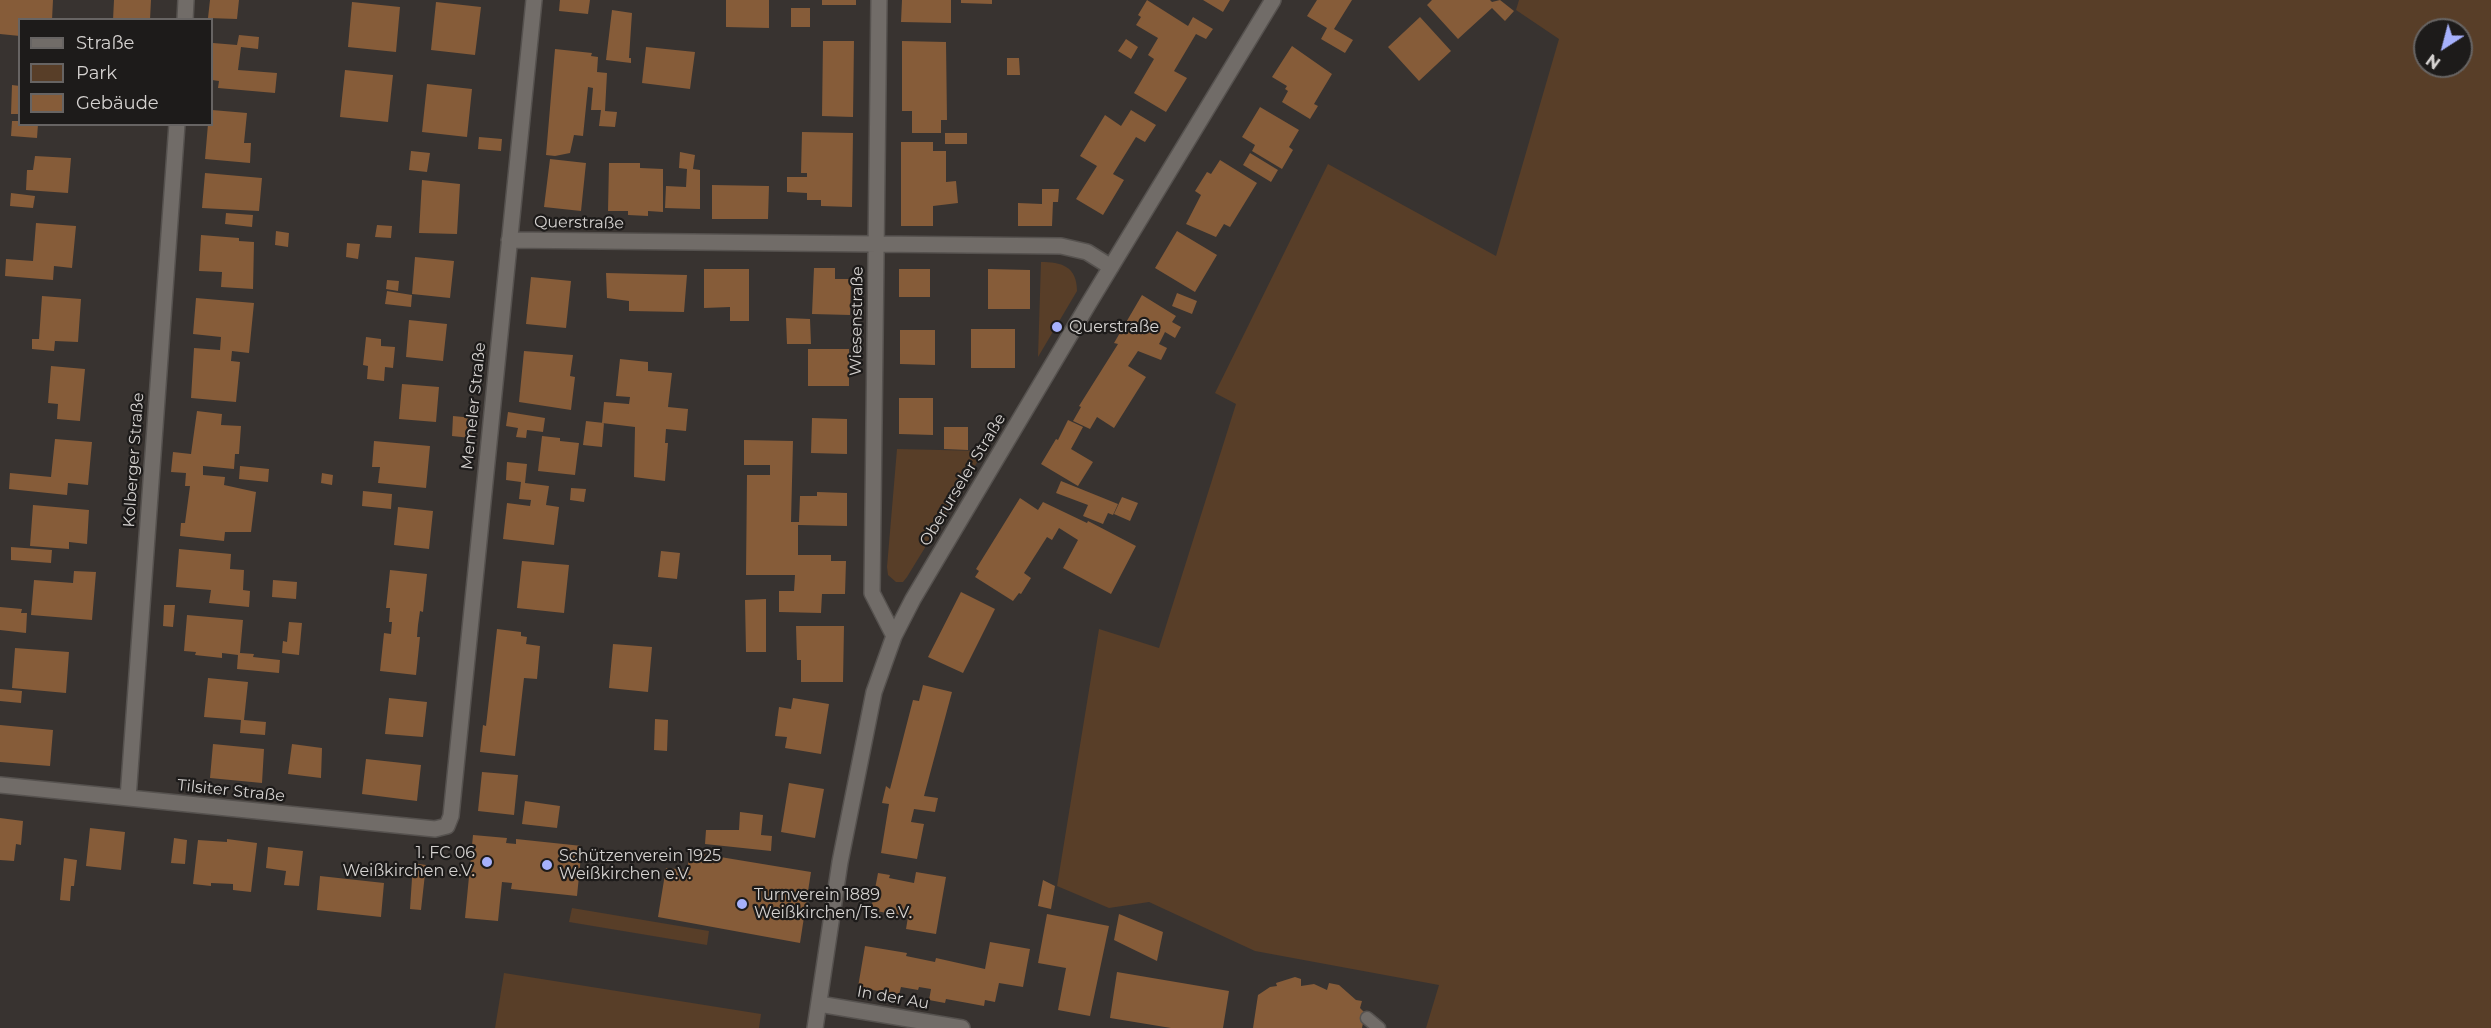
<!DOCTYPE html>
<meta charset="utf-8">
<style>
body{margin:0}
#map{position:relative;width:2491px;height:1028px;overflow:hidden;background:#383330;font-family:Montserrat,sans-serif}
canvas{display:block}
.legend{position:absolute;left:18px;top:18px;width:195px;height:108px;box-sizing:border-box;background:#1d1b1a;border:2px solid #676463;margin:0;padding:8px 10px;list-style:none;font-size:18px;color:#d5d2d0}
.legend li{display:flex;align-items:center;gap:12px;height:30px}
.legend b{width:30px;border:2px solid #676463}
.north{position:absolute;left:2413px;top:18px;width:60px;height:60px;box-sizing:border-box;background:#1d1b1a;border:2px solid #676463;border-radius:50%;rotate:216deg;font-size:16px;font-weight:700;line-height:24px;text-align:center;color:#d5d2d0}
.north::after{content:'';display:block;margin:auto;width:21px;height:27px;background:#a6b1fc;clip-path:polygon(50% 0,100% 100%,50% 72%,0 100%)}
</style>
<div id="map">
<canvas width="2491" height="1028"></canvas>
<ul class="legend">
<li><b style="height:8px;background:#716c68"></b>Straße</li>
<li><b style="height:16px;background:#583e28"></b>Park</li>
<li><b style="height:16px;background:#865c39"></b>Gebäude</li>
</ul>
<div class="north">N</div>
</div>
<script>
const ctx = document.querySelector('canvas').getContext('2d');
ctx.lineJoin = 'round';
function fill(path, color) {
  ctx.fillStyle = color;
  ctx.fill(path, 'evenodd');
}
function trace(path, color, width, dash) {
  ctx.strokeStyle = color;
  ctx.lineWidth = width;
  ctx.lineCap = dash ? 'butt' : 'round';
  ctx.setLineDash(dash || []);
  ctx.stroke(path);
}
function label(font, color, halo, rows, align = 'center') {
  ctx.font = font + ' Montserrat,sans-serif';
  ctx.lineWidth = 4.5;
  ctx.setLineDash([]);
  ctx.textBaseline = 'middle';
  ctx.strokeStyle = halo;
  ctx.fillStyle = color;
  for (const [text, x, y, turn = 0] of rows) {
    ctx.save();
    ctx.translate(x, y);
    ctx.rotate((+turn || 0) * Math.PI / 180);
    ctx.textAlign = isNaN(turn) ? turn : align;
    if (halo) ctx.strokeText(text, 0, 0);
    ctx.fillText(text, 0, 0);
    ctx.restore();
  }
}
const green = new Path2D(`
 M1519 0H2491V1028H1426L1439 985 1255 951 1149 902 1109 908 1057 886 1099 629 1159 648 1236 404 1215 393 1328 164 1496 256 1559 39 1516 10ZM2425 30H2461V66H2425Z
 M1041 262C1061 262 1077 266 1077 291L1038 357Z
 M897 449 984 451 907 577 903 582H896L888 575 887 567Z
 M572 908 709 931 707 945 569 922Z
 M504 973 761 1014 759 1028H495Z`);
const building = new Path2D(`
 M0 0H53L52 20H20V36L0 34Z
 M114 0H151L150 20H113Z
 M210 0H239L237 19 208 18Z
 M560 0H590L588 14 559 11Z
 M726 0H769V28L726 27Z
 M822 0H856V5H822Z
 M902 0H951V23L901 22Z
 M961 0H992V4L961 3Z
 M1147 0 1188 26 1193 17 1213 29 1206 39 1196 34 1174 71 1187 78 1166 112 1134 93 1154 59 1148 55 1158 38 1136 25 1141 17 1138 15Z
 M1203 0H1230L1223 12Z
 M1317 0H1352L1334 29 1353 40 1345 53 1321 39 1327 28 1307 16Z
 M1432 0H1490L1492 2 1500 0 1514 11 1505 21 1492 8 1458 39 1427 5Z
 M352 2 400 7 396 52 348 47Z
 M436 2 481 7 475 55 431 50Z
 M791 8H810V27H791Z
 M612 10 632 13 629 58H631V63L606 60Z
 M1420 17 1451 51 1419 81 1388 47Z
 M239 35 259 37 258 49 241 47 238 70 277 73 275 93 218 88 219 81 212 80 213 43 237 45Z
 M1126 39 1138 47 1131 59 1118 51Z
 M823 41H854L853 117 822 116Z
 M902 41 946 42 947 120H941V133H912V111H902Z
 M1292 46 1332 74 1314 104 1318 106 1310 119 1282 102 1288 91 1285 89 1287 86 1272 77Z
 M646 47 695 52 690 89 642 83Z
 M555 49 592 53 591 56 598 57 597 72 607 73 605 111 617 112 615 127 599 126 601 110H591L593 88 588 87 583 136 574 135 570 153 555 156 546 155Z
 M1007 58H1019L1020 75H1007Z
 M345 70 393 75 388 122 340 117Z
 M427 84 472 89 467 137 422 132Z
 M12 85 20 86V114H11Z
 M1260 107 1299 130 1289 147 1293 150 1282 169 1252 151 1255 145 1242 137Z
 M212 110 247 113 244 143H251L250 163 205 159 208 124H212Z
 M1131 110 1156 125 1145 142 1136 137 1113 174 1124 180 1103 215 1076 199 1097 166 1080 156 1105 115 1121 126Z
 M12 121H20V124H38L37 138 11 136Z
 M802 132 853 133 852 207 821 206V200H807V193L787 192V177H807V173H801Z
 M945 133H967V144H945Z
 M479 137 502 139 501 151 478 149Z
 M901 142H933V151H946V182L956 181 958 203 933 206V226H901Z
 M411 151 430 153 427 172 409 170Z
 M680 152 695 155 693 169 700 170V209L665 208 666 186 686 187 687 169 679 168Z
 M1250 153 1278 170 1271 182 1243 165Z
 M35 156 71 158 68 193 26 190 27 170H33Z
 M550 159 586 163 581 211 544 207Z
 M1220 160 1257 183 1230 227 1224 224 1216 237 1186 224 1201 195 1195 191 1207 172 1211 174Z
 M609 163H640V168L663 169V212L648 211V216L628 215V211H608Z
 M205 173 262 178 259 211 202 208Z
 M422 180 460 184 457 234 419 233Z
 M712 185 769 186 768 219H712Z
 M1042 189H1059L1058 202H1053L1052 226H1018V203L1042 204Z
 M11 193 35 196 33 208 10 206Z
 M226 213 253 215 252 227 225 224Z
 M36 223 76 226 72 268 54 266 53 280 5 276 6 259 33 261Z
 M377 225 392 226 391 238 375 237Z
 M276 231 289 233 288 247 275 245Z
 M1177 231 1217 255 1195 292 1155 268Z
 M201 235 239 238V241L254 242 253 289 221 287 222 272 199 271Z
 M347 243 360 244 358 259 346 257Z
 M415 257 454 261 450 298 412 294Z
 M814 268H835V279H851L850 315 812 314Z
 M704 269H749V321H730V307L704 308Z
 M899 269H930V297H899Z
 M988 269 1030 270V309H988Z
 M606 273 687 275 684 312 629 311V301L607 298Z
 M531 277 571 281 566 328 526 324Z
 M387 280 399 281 398 291 386 289Z
 M387 291 412 295 411 307 385 304Z
 M1177 293 1197 301 1192 314 1172 306Z
 M1142 295 1176 316 1172 322 1181 327 1175 338 1165 332 1159 344 1167 348 1161 360 1138 351 1128 366 1146 377 1114 428 1097 417 1090 429 1073 421 1081 407 1079 406 1118 344 1114 343Z
 M42 296 81 299 78 342 55 341 54 351 32 349V339H39Z
 M196 298 254 303 249 353 232 351 231 361 240 362 236 402 191 398 194 348 220 350 221 337 193 334Z
 M786 318 810 319 811 344H787Z
 M409 320 447 324 443 361 406 357Z
 M971 329H1015V368H971Z
 M900 330H935V365L900 364Z
 M366 337 381 339V346L395 347 393 368 385 367 384 381 367 379 368 366 363 365Z
 M808 349H849V386H808Z
 M524 351 573 355 570 376 575 377 571 410 519 402Z
 M620 359 648 362V371L672 373 668 407 688 409 686 431 666 429 665 443H668L665 481 634 477 635 427 602 423 604 402 629 404 630 397 616 396Z
 M51 366 85 369 80 421 57 419 58 404 48 403Z
 M402 384 439 387 436 422 399 419Z
 M899 398H933V435L899 434Z
 M197 411 222 414 221 425 241 426 239 454H235L234 469 203 466V475L225 477 224 485 256 492 251 532H225L224 541 180 536 181 523H185L190 486H185L186 473 171 472 173 452 191 454Z
 M508 412 545 418 543 432 527 430 526 438 516 437 518 428 506 426Z
 M453 416 473 418 471 438 452 436Z
 M812 418 847 419V454L811 453Z
 M1068 420 1083 427 1071 449 1093 462 1078 486 1041 464 1056 439 1058 440Z
 M586 421 604 423 602 447 583 445Z
 M944 427H968V450L944 449Z
 M542 436 560 438V441L579 443 575 475 538 471Z
 M55 439 92 442 88 485 68 483 67 495 9 489 10 473 51 477Z
 M744 440 793 441 791 522H799L800 496H817V492L847 493V526L798 525V555H831V561H846L845 594H822L821 613 779 612V591H794L795 575H746L747 475H770V465H744Z
 M374 441 430 446 426 488 378 483 380 467H372Z
 M507 462 527 464 525 483 549 486 546 505 559 507 554 545 503 539 507 503 530 506 531 500 519 499 521 482 506 480Z
 M240 466 269 469 268 482 239 479Z
 M322 473 333 475 332 485 321 483Z
 M1061 481 1118 504 1113 515 1108 513 1103 524 1083 516 1088 505 1056 493Z
 M571 488 586 489 584 502 570 500Z
 M363 491 392 494 391 509 362 506Z
 M1122 497 1138 503 1130 521 1114 514Z
 M1020 498 1038 510 1043 502 1087 523 1088 521 1136 546 1111 594 1063 568 1078 540 1059 528 1052 540 1047 537 1024 573 1031 578 1021 594 1019 593 1013 601 975 577 979 571 976 569Z
 M33 505 89 510 87 544 69 542V549L30 546Z
 M398 507 433 511 429 549 394 545Z
 M11 547 52 550 51 563 11 560Z
 M179 549 231 554 230 569 244 570 243 590 250 591 249 607 209 603 211 590 176 587Z
 M661 551 680 553 677 579 658 577Z
 M522 561 569 565 564 613 517 608Z
 M390 570 427 574 423 612 420 611 418 625 417 637H420L416 675 380 671 384 633 391 634 392 622H389L390 608H386Z
 M74 571 96 572 92 620 31 615 34 580 73 583Z
 M273 580 297 582 296 599 272 597Z
 M961 592 995 609 963 673 928 657Z
 M766 599V652H746L745 600Z
 M164 605H175L173 627 163 626Z
 M0 607 22 609 21 613H27L26 633 0 630Z
 M187 615 243 620 240 653 254 654 253 657 280 660 279 673 237 669 238 655 222 653V658L195 655 196 652 184 651Z
 M289 622 302 623 299 655 282 653 283 641 287 642Z
 M796 626H844L843 682H801V660H797Z
 M497 629 521 632V636L527 637 526 644 540 646 537 679 524 678 515 756 480 752 483 725 486 726Z
 M613 644 652 647 648 692 609 688Z
 M15 648 69 652 66 693 12 688Z
 M208 678 248 682 244 720 266 722 265 735 240 733 241 720 204 717Z
 M923 685 952 692 924 796 938 798 935 812 914 809 911 822 924 824 917 859 881 853 889 804 882 803 886 786 890 789 913 700 919 701Z
 M0 689 22 691 21 703 0 701Z
 M389 698 427 702 423 737 385 734Z
 M793 698 829 704 821 754 785 748 787 737 775 736 779 707 791 709Z
 M655 719 668 720 667 751 654 750Z
 M0 725 53 730 50 766 0 762Z
 M213 744 264 749 262 783 210 778Z
 M292 744 322 748 321 778 288 774Z
 M366 759 421 765 417 801 362 794Z
 M482 772 518 775 514 815 478 811Z
 M789 783 824 789 815 838 781 832Z
 M525 801 560 806 557 828 522 824Z
 M740 812 763 815 761 835 772 836 771 851 705 844 706 830H739Z
 M0 818 23 821 21 845 16 844 14 861 0 860Z
 M90 828 125 832 121 870 86 866Z
 M473 835 507 838 506 843 516 844V839L582 846 577 896 511 889 512 883 502 882 498 921 465 918Z
 M174 838 187 840 185 864 171 863Z
 M227 839 257 843 251 892 233 890V884L211 883V886L193 884 198 840 227 842Z
 M268 847 303 851 299 886 284 885 286 871 266 868Z
 M690 852 811 872 800 943 658 917 666 868 687 870Z
 M64 858 77 860 74 886H71L70 901 60 900Z
 M413 863 426 865 421 910 410 909Z
 M916 872 946 877 936 934 906 929 908 917 871 910 878 873 890 875 889 878 914 883Z
 M320 876 384 883 381 917 317 910Z
 M1043 880 1055 886 1051 909 1038 906Z
 M1047 914 1109 926 1090 1016 1058 1010 1066 968 1038 963Z
 M1119 914 1163 932 1157 961 1114 940Z
 M990 942 1030 949 1023 987 999 983 995 1002 985 1000 984 1006 946 999 945 1003 929 1000 931 989 919 987 918 990 901 987 899 995 858 987 865 946 907 953 906 956 935 962 936 958 985 969Z
 M1117 972 1229 991 1223 1028H1171L1110 1018Z
 M1295 977 1301 979V986L1314 984 1327 990 1329 983 1339 985 1356 1000 1362 1001 1360 1008 1365 1013 1362 1028H1253L1258 995 1270 987 1277 986 1276 983Z`);
const service = new Path2D(`
 M1367 1018 1379 1028`);
const minor = new Path2D(`
 M879 0 872 593 894 636
 M185 20 186 0
 M509 240 1061 246 1087 252 1111 267
 M0 785 435 829 447 826 451 816 534 0
 M128 798 177 124
 M819 1004 962 1028
 M815 1028 840 862 874 692 894 636 913 599 1089 303 1273 0`);
const markers = [
 [1057,327,6,"#a6b1fc"],
 [487,862,6,"#a6b1fc"],
 [547,865,6,"#a6b1fc"],
 [742,904,6,"#a6b1fc"]
];
const streetNames = [
 ["Querstraße",579,223,1],
 ["Wiesenstraße",857,321,-89],
 ["Memeler Straße",474,406,-84],
 ["Kolberger Straße",134,460,-86],
 ["Oberurseler Straße",963,480,-59],
 ["Tilsiter Straße",231,791,6],
 ["In der Au",893,998,10]
];
const poiNames = [
 ["Querstraße",1069,327],
 ["1. FC 06",475,853,"right"],
 ["Weißkirchen e.V.",475,871,"right"],
 ["Schützenverein 1925",559,856],
 ["Weißkirchen e.V.",559,874],
 ["Turnverein 1889",754,895],
 ["Weißkirchen/Ts. e.V.",754,913]
];
fill(green, '#583e28');
fill(building, '#865c39');
trace(service, '#56524f', 15);
trace(minor, '#56524f', 18);
trace(service, '#716c68', 12);
trace(minor, '#716c68', 15);
for (const [x, y, r, color] of markers) {
  const dot = new Path2D();
  dot.arc(x, y, r, 0, 2 * Math.PI);
  ctx.fillStyle = color;
  ctx.fill(dot);
  trace(dot, '#1d1b1a', 2);
}
label('16px', '#d5d2d0', '#1d1b1a', streetNames);
label('16px', '#d5d2d0', '#1d1b1a', poiNames, 'left');
</script>
